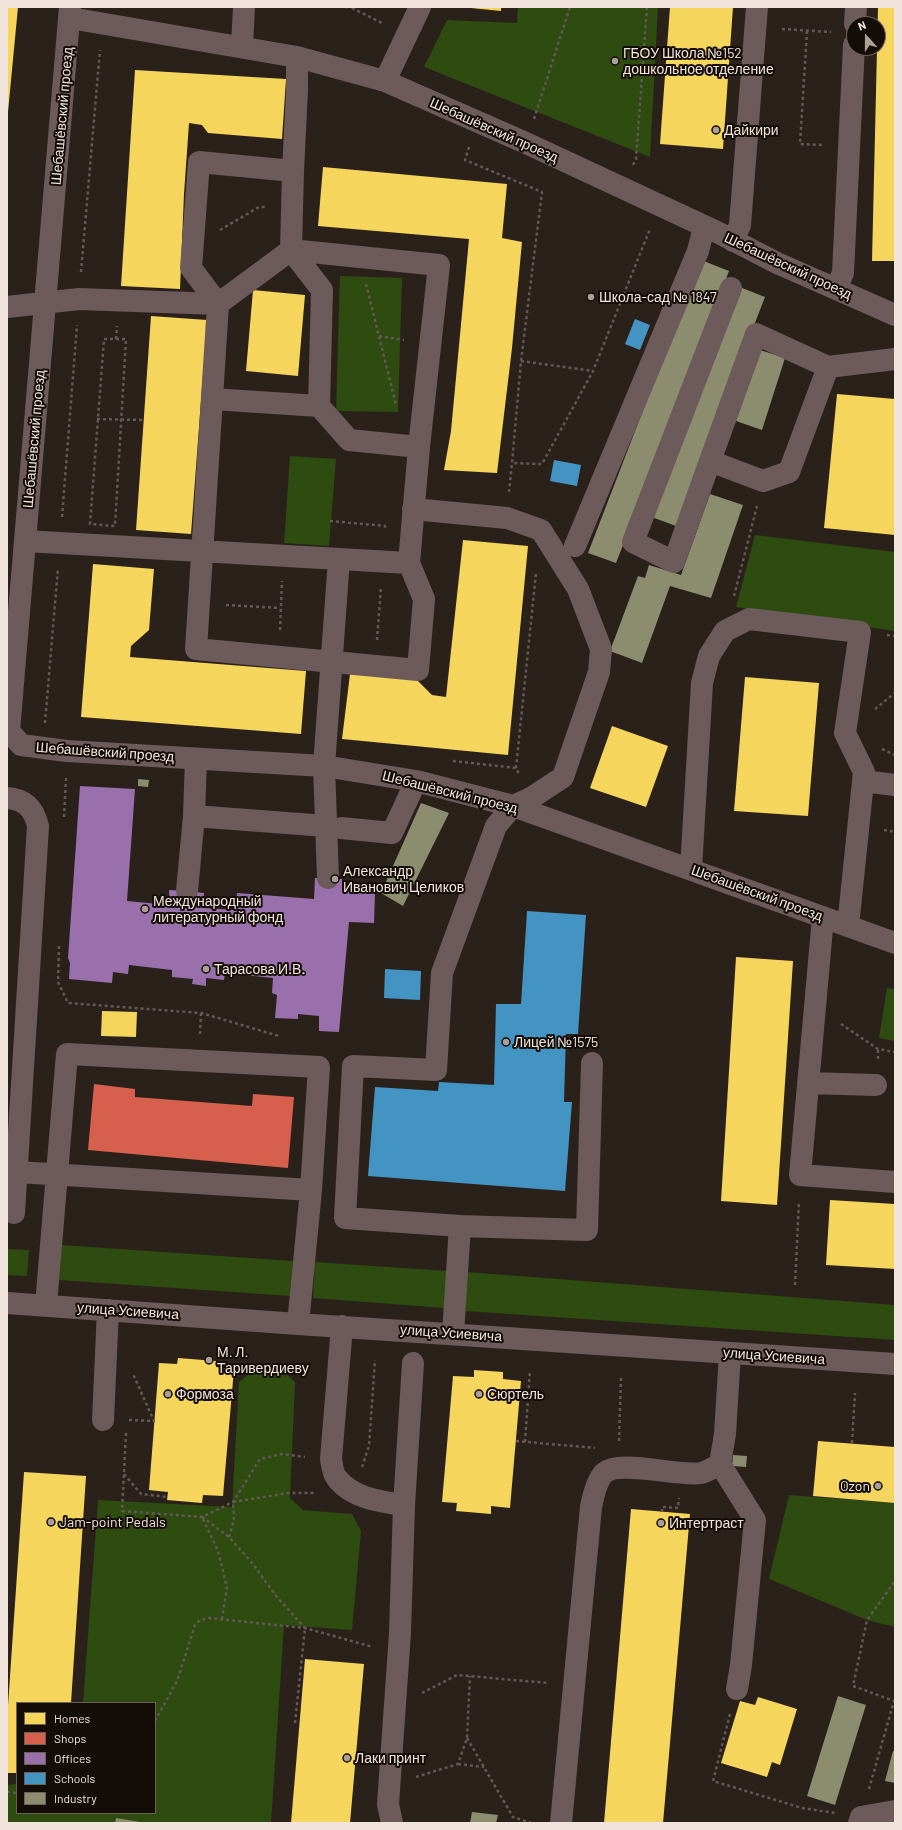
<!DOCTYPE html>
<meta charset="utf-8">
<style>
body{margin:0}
#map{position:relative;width:902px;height:1830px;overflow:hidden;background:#2b211b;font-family:Barlow,sans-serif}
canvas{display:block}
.frame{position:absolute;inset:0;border:8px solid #f0e4dc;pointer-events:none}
.legend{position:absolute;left:16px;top:1702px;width:140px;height:112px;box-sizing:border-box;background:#140c07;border:1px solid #6c625c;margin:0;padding:5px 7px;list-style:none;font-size:12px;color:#f0e4dc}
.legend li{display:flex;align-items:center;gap:8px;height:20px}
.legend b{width:20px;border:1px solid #6c625c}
.north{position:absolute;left:846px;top:16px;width:40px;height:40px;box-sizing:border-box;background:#140c07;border:1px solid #6c625c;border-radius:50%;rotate:339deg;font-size:11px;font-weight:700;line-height:16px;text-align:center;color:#f0e4dc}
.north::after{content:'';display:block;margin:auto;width:14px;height:18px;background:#aba098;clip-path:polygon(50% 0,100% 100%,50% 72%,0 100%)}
</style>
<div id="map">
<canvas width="902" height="1830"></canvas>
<div class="frame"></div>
<ul class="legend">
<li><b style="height:11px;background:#f6d55c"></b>Homes</li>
<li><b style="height:11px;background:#d6604d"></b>Shops</li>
<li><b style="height:11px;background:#9970ab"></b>Offices</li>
<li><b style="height:11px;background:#4393c3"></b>Schools</li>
<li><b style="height:11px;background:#8c8c6e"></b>Industry</li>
</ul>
<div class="north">N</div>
</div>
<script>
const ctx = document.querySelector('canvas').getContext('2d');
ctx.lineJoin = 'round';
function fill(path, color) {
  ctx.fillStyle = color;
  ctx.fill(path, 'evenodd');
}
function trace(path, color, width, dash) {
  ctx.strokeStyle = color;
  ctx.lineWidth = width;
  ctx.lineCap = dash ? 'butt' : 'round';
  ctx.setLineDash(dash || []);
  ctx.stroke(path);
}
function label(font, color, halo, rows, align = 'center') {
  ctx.font = font + ' Barlow,sans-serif';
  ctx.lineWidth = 4;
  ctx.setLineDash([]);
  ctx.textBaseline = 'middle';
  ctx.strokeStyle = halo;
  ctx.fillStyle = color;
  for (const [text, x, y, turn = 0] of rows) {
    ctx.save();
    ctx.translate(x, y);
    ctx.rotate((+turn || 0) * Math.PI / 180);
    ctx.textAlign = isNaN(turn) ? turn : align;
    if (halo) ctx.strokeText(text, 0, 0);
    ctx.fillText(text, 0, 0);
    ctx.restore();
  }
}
const green = new Path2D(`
 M518 7H658L650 157 424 67 447 20 517 23Z
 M340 276 402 278 398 412 336 411Z
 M290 456 336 459 329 546 284 543Z
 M755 535 895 552V631L736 607Z
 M887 988 895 989V1041L879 1038Z
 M62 1245 293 1261 290 1296 59 1280Z
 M7 1249 29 1250 27 1276 7 1275Z
 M315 1262 447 1271 444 1308 313 1298Z
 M467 1272 895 1305V1340L465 1311Z
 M285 1373 295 1382 290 1498 303 1510 352 1514 361 1531 352 1630 284 1625 271 1823H7V1785L17 1784V1813H155V1703H83L98 1500 232 1507 239 1382 249 1374Z
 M789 1495 895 1503V1627L867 1620 769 1579Z`);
const homes = new Path2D(`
 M7 7H18L8 112H7Z
 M461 7H501V11Z
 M670 7H733L723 149 660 144Z
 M878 7H895V261H872Z
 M135 70 286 79 282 139 208 133 202 125 189 123 184 194 180 289 121 286Z
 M323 167 507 184 502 238 522 242 512 348 497 473 444 470 451 431 469 239 318 226Z
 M253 290 305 295 298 376 246 371Z
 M151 316 207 320 191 534 136 530Z
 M837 394 895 399V535L824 528Z
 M463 540 528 546 508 755 342 739 350 674 417 680 432 695 446 697Z
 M93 564 154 569 149 630 131 646 130 657 306 671 301 734 81 717Z
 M745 677 819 683 808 816 734 811Z
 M612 726 668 746 646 807 590 788Z
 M736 957 793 961 777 1205 721 1201Z
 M102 1011 137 1012 136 1037 101 1036Z
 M830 1200 895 1204V1269L826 1265Z
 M178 1358 216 1361V1367L234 1369 223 1496 203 1495 202 1503 167 1500 168 1492 149 1490 159 1363 177 1364Z
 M474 1370 503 1372V1379L521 1381 510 1508 491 1506V1514L456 1511 457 1503 442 1502 453 1376 474 1377Z
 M818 1441 895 1447V1503L813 1496Z
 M24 1472 86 1476 71 1703H17V1773H7V1720Z
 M631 1509 690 1514 663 1823H604Z
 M305 1659 364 1664 350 1823H291Z
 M758 1697 797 1709 780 1765 772 1762 767 1777 721 1763 740 1701 755 1705Z`);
const shops = new Path2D(`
 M94 1084 135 1089V1097L252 1106 253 1094 294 1097 288 1168 88 1150Z`);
const offices = new Path2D(`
 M80 786 135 789 127 901 170 905 169 890 187 891 204 893 203 908 235 910 237 893 314 899 315 878 342 879V890L375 893 374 923 349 922 339 1032 319 1031V1016L298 1014V1019L275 1018 277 995 272 993 273 978 225 973 224 980 206 978V986L192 984 193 979 172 977V970L129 965 128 974 113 972 112 983 69 979 70 963 68 958Z`);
const schools = new Path2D(`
 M635 319 650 325 640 350 625 344Z
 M554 460 581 465 577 486 550 481Z
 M527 911 586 915 578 1034H566L564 1102H572L565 1191 368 1176 375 1087 438 1091 439 1082 494 1085 496 1004H521Z
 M385 969 421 971 420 1000 384 998Z`);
const industry = new Path2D(`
 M701 260 729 271 616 563 588 553Z
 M737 286 765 297 676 526 649 516Z
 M760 350 785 358 762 430 736 421Z
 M710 494 743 505 711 598 670 586 642 663 610 651 638 576 645 578 649 565 681 575Z
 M138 779 149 780 148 787 138 786Z
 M421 803 449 813 403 906 381 893Z
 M733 1455 747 1456 746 1467 732 1466Z
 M838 1696 866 1705 835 1805 807 1796Z
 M893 1751 895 1752V1783L885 1781Z
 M472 1812 498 1815 496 1823H470Z
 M116 1818 140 1822V1823H115Z`);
const path = new Path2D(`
 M345 7H352
 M352 8 384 24
 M782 29 831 32
 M807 31 800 144 822 145
 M534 119 570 7
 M469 147 465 160 542 192 521 361 512 463 542 464 593 371 650 229
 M633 165 636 159 647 7
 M220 230 259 207H266
 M81 272 100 50
 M366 284 396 405
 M379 336 404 340
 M104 339H126L115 526 90 524Z
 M116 339 117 326
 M521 361 593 371
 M97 419 144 420
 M509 492 512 463
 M62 517 77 325
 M330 521 385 526V528
 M734 596 757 506
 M226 605 280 608
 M280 630 282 581
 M887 635 895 636
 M377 640 381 587
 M875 709 895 693
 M45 723 58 568
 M882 749 895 755
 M453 761 516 768 519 774
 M516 768 536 573
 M64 817 66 778
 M884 830 895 832
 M59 946 58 982 68 1003 201 1013 279 1036V1038
 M841 1024 878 1049 895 1052
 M200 1034 201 1013
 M878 1059V1049
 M795 1285 799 1201
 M129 1420 154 1421 133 1374
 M126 1433 122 1511 202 1517 233 1502 260 1459 282 1454 305 1457
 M516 1441 595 1448
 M619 1441 621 1377
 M525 1442 530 1370
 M852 1443 855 1393
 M362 1467 369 1446 375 1360
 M124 1474 141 1494 168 1497
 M662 1512V1507L678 1508 679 1498
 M202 1517 229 1537 253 1564 276 1596 305 1628
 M203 1519 218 1551 227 1588 222 1619
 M229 1537 234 1520 233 1502 288 1493H315
 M422 1693 457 1675 548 1683
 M730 1714 713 1781 802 1808 835 1813
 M155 1721 177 1681 195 1625 200 1620 209 1618 305 1628 373 1647
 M295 1723 305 1628
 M467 1738 513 1817 531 1823
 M458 1764 484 1767
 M416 1777 458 1764 467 1738 470 1676
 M869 1789 894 1701 853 1686 867 1620 895 1581
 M7 1792 17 1793`);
const minor = new Path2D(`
 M70 7 9 731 21 745 67 751 324 766 416 781 513 806 895 943
 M70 18 297 57 385 81 526 143 717 232 777 263 895 315
 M855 24 856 7
 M242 46 244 7
 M385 81 420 7
 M733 241 740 225 757 7
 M291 250 439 265 419 447 409 563 424 599 418 670 196 649 218 304 291 250 293 171
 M291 250 322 290 319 406
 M836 289 843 273 854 45
 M7 307 79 299 218 304 191 268 199 162 293 171 297 91V57
 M828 367 756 334 710 461 763 481 789 472 828 367 895 359
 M212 399 319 406 349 440 419 447
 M710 461 674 562 633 542 731 288
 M413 509 507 518 541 530 578 589 601 649 599 672 563 777 531 798 513 806 496 826 442 973 436 1070 353 1066 345 1218 460 1226
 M25 541 409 563
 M575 546 698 251 704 227
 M863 781 895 785
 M7 798C25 799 34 809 38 826L14 1213
 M194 816 326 826
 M341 828 392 833 416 781
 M691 869 702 683 709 656 725 631 749 619 860 632 845 733 864 772 848 926
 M328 878 324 766 339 559
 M187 891 194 816 196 759
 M823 917 800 1175 895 1182
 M808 1083 876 1085
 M17 1172 311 1190
 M7 1303 298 1324 895 1364
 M46 1305 67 1054 319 1067 311 1190 298 1324
 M342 1326 331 1459C332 1465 333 1473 336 1477 351 1498 381 1502 404 1505
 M453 1334 460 1226 587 1230 592 1063
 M103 1420 108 1310
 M720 1464 755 1520 741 1665 737 1689
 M392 1823 388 1804 400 1633 404 1505 413 1363
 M561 1823 591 1507C593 1497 597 1480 604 1473 620 1459 677 1477 701 1473 707 1472 714 1467 720 1464L725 1434 730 1353
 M859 1823 861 1817 895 1811`);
const markers = [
 [615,61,4,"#aba098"],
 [716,130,4,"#aba098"],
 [591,297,4,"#aba098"],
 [335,879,4,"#aba098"],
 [145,909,4,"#aba098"],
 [206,969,4,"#aba098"],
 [506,1042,4,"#aba098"],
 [209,1360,4,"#aba098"],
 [168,1394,4,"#aba098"],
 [479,1394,4,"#aba098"],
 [878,1486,4,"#aba098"],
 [51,1522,4,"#aba098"],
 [661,1523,4,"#aba098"],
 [347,1758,4,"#aba098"]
];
const poiNames = [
 ["ГБОУ Школа №152",623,53],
 ["дошкольное отделение",623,69],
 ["Дайкири",724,130],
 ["Школа-сад № 1847",599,297],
 ["Александр",343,871],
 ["Иванович Целиков",343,887],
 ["Международный",153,901],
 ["литературный фонд",153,917],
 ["Тарасова И.В.",214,969],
 ["Лицей №1575",514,1042],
 ["М. Л.",217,1352],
 ["Таривердиеву",217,1368],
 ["Формоза",176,1394],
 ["Сюртель",487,1394],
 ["Ozon",870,1486,"right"],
 ["Jam-point Pedals",59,1522],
 ["Интертраст",669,1523],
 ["Лаки принт",355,1758]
];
const streetNames = [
 ["Шебашёвский проезд",62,116,-85],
 ["Шебашёвский проезд",494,130,24],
 ["Шебашёвский проезд",788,266,25],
 ["Шебашёвский проезд",34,439,-85],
 ["Шебашёвский проезд",105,752,4],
 ["Шебашёвский проезд",450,792,14],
 ["Шебашёвский проезд",757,893,20],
 ["улица Усиевича",128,1311,4],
 ["улица Усиевича",451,1333,4],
 ["улица Усиевича",774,1356,4]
];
fill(green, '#2e4b10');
fill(homes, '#f6d55c');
fill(shops, '#d6604d');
fill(offices, '#9970ab');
fill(schools, '#4393c3');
fill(industry, '#8c8c6e');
trace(path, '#645755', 2.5, [3, 3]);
trace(minor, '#6d5a5b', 22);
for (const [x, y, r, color] of markers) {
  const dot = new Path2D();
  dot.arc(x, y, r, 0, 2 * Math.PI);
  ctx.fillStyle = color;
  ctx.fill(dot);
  trace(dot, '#140c07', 1.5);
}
label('14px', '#f0e4dc', '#140c07', poiNames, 'left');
label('14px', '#f0e4dc', '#140c07', streetNames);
</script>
